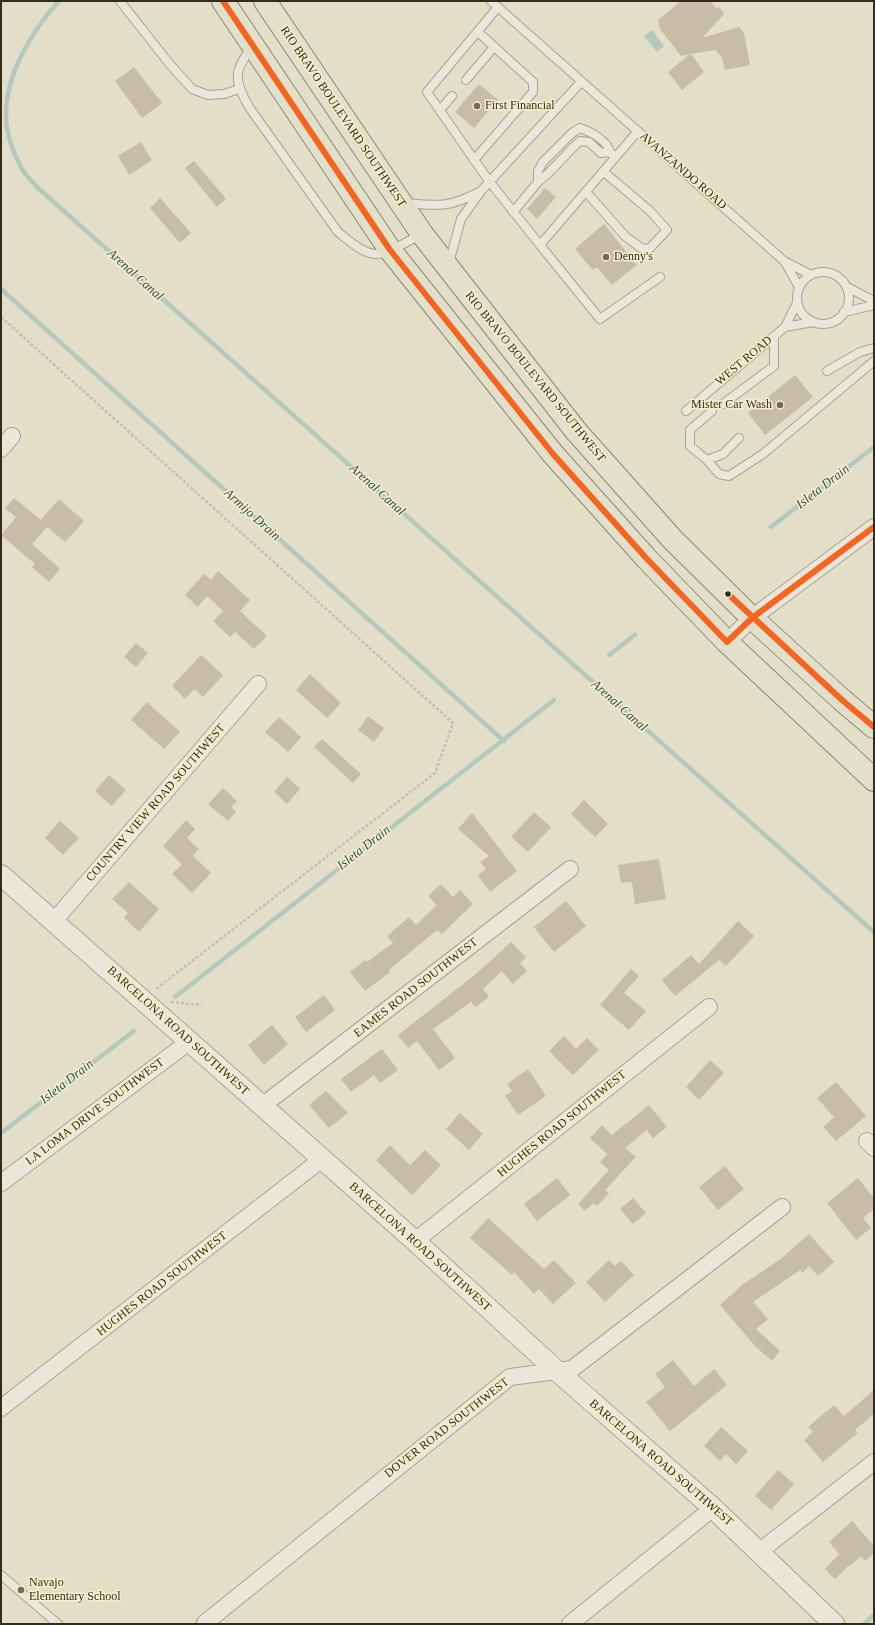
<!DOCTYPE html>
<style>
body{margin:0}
#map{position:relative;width:875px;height:1625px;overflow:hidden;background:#e3dec7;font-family:Georgia,serif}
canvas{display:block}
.frame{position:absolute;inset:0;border:2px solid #342b1b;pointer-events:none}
</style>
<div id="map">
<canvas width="875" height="1625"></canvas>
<div class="frame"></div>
</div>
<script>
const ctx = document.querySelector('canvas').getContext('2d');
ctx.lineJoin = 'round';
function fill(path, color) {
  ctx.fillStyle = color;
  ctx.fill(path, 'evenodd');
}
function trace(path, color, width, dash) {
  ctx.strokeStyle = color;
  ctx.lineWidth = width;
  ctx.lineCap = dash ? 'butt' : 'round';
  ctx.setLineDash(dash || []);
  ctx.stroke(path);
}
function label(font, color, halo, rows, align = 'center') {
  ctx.font = font + ' Georgia,serif';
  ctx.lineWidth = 3;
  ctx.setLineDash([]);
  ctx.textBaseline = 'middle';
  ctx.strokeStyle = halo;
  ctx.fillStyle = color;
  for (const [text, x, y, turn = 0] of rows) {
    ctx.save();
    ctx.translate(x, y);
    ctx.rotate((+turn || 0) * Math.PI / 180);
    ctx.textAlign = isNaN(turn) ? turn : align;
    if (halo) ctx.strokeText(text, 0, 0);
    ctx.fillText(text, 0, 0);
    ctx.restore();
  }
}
const water = new Path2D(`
 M652 30 664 46 657 52 644 36Z`);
const stream = new Path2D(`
 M59 1C31 32 5 75 6 117 6 134 14 155 22 169 26 176 33 182 38 188L874 932
 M1 289 504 741
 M771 527 874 447
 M609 655 635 635
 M175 997 554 700
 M1 1133 134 1031
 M864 1624 874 1615`);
const building = new Path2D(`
 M681 1H710L716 8 719 7 724 14 702 38 739 27 744 33 750 65 725 70 722 57 715 50 691 54 704 72 682 90 668 72 690 54 681 56 660 29 658 20Z
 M134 67 162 103 142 118 115 81Z
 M479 84 498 100 474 128 455 112Z
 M141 142 152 160 129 175 118 156Z
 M194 161 226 199 217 207 185 168Z
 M545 188 556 197 537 219 527 209Z
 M160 198 191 233 180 243 150 208Z
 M604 224 637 265 612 285 597 267 593 270 575 249Z
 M795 375 813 397 765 435 748 413Z
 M14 498 41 520 59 499 84 521 65 542 47 527 32 544 60 569 49 582 32 567 35 564 1 535 16 517 5 508Z
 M218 571 250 600 240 611 267 636 254 649 235 632 230 637 213 621 223 611 207 596 198 607 185 595 204 574 211 580Z
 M136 643 148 653 136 667 124 657Z
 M201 655 223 675 203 697 194 689 185 699 172 686Z
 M310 674 341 703 327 718 296 690Z
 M147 702 180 732 164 749 131 720Z
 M368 716 384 728 374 742 358 730Z
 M279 717 301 737 288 752 265 732Z
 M322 739 361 774 353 783 314 747Z
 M109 775 126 790 112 806 95 791Z
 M287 777 300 789 287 804 274 792Z
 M223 788 237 801 231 807 236 812 228 821 208 804Z
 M584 800 608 824 595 837 571 814Z
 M534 812 551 827 528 852 511 837Z
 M472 813 517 871 490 892 478 875 486 869 480 862 489 856 458 829Z
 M186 820 195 829 187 838 199 849 193 856 211 873 192 893 172 874 182 864 163 846Z
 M60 821 79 838 63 855 45 838Z
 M659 859 666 899 635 904 632 882 621 883 618 865Z
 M129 882 159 909 139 932 124 918 128 913 112 899Z
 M441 884 453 897 460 890 473 904 442 934 437 930 389 970 390 972 365 991 350 972 365 960 367 962 393 943 387 936 409 917 416 925 437 905 428 896Z
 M566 901 586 926 554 952 534 927Z
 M738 921 754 936 726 966 719 960 675 996 662 980 691 955 699 964Z
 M511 942 526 957 520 963 527 971 513 984 502 971 483 989 489 997 475 1007 471 1002 433 1029 455 1058 439 1070 417 1041 408 1048 398 1035 476 974Z
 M631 969 639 976 624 993 646 1011 629 1030 600 1005Z
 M324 995 335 1010 306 1032 295 1017Z
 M272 1025 288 1044 264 1065 248 1045Z
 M564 1036 576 1049 587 1038 599 1050 573 1075 549 1051Z
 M382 1049 398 1070 380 1083 374 1075 351 1092 341 1079Z
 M710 1060 724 1073 699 1100 686 1087Z
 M528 1069 546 1096 518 1115 505 1096 512 1091 507 1084Z
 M836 1082 866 1116 836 1141 823 1127 834 1117 817 1098Z
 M326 1091 348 1113 329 1128 309 1105Z
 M649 1105 667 1127 653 1138 647 1130 625 1148 636 1157 605 1190 609 1193 597 1206 593 1203 585 1211 578 1204 609 1170 600 1162 607 1154 590 1138 602 1125 612 1135Z
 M460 1113 483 1134 469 1150 446 1129Z
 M390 1145 410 1165 425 1150 441 1165 412 1195 376 1160Z
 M725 1166 744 1189 718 1210 699 1187Z
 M557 1178 570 1195 537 1221 524 1204Z
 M858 1178 874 1198V1209L863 1218 871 1228 856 1240 827 1203Z
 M633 1198 646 1213 633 1224 620 1209Z
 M488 1218 544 1269 554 1260 576 1283 553 1304 539 1289 534 1294 514 1272 512 1275 470 1238Z
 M809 1234 834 1262 818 1276 809 1266 802 1273 800 1270 753 1302 768 1319 756 1329 780 1351 772 1361 756 1347 720 1305 742 1285 782 1258Z
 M609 1260 615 1266 621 1261 634 1275 605 1302 586 1282Z
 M673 1360 694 1386 714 1369 727 1385 670 1431 646 1402 665 1387 655 1374Z
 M874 1390V1414L855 1430 858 1433 823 1462 804 1440 813 1432 808 1427 834 1405 844 1416Z
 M721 1427 748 1451 736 1464 726 1454 720 1461 704 1446Z
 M778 1470 794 1484 771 1510 755 1496Z
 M852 1521 874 1546V1553L865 1561 861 1556 850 1566 849 1565 835 1579 825 1569 839 1554 829 1542Z`);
const path = new Path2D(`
 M1 317 453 723 435 773 156 989
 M171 1002 202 1005`);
const service = new Path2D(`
 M120 1 168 62 192 89 208 95 224 94 239 89
 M491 1 784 261 811 275
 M498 7 427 92 489 181 540 245 638 131
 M252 47C233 72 234 80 249 107L338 232C348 240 362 253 375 254 387 255 410 240 421 234
 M466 80 494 47
 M440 110 452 96
 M474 160 533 92V82L478 32
 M538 182C554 170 565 154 580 141L589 142 601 153 609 152
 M481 191 581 82
 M587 193 625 236 641 248 649 249 667 230 650 211 604 172
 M405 203C439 206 449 208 481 191L461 219 449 263
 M513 212 538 182V171L543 162 572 133 580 128C589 131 598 136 605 143 609 147 609 153 615 158
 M540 245 600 319 660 277
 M785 262 799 287
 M797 298a26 26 0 1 1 52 0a26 26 0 1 1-52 0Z
 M847 287 874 301
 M797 303 785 327 813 322
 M844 312 874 305
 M827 371 860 352 874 348
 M723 404 774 366V336
 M686 411 785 327
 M712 411 690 430V446L707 460 723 454 739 438
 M707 460 719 474 729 476 763 454 874 361
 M1 1575 58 1624`);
const minor = new Path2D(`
 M1 449 12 436
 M727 642 752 618 874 527
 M54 921 258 684
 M262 1106 570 869
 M867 1141 874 1148
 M1 1183 190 1041
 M415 1241 709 1007
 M1 1408 322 1159
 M760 1551 874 1462
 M205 1623 510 1377 572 1369 782 1207
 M570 1624 713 1508`);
const tertiary = new Path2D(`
 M1 875 415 1241 557 1371 713 1508 834 1624`);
const primary = new Path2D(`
 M223 1 390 250 553 454 647 559 727 642 874 780
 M265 1 422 234 576 431 673 540 752 618 842 700 874 727`);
const bus1 = new Path2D(`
 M223 1 390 250 553 454 647 559 727 642 752 618 874 527
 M728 594 842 700 874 727`);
const markers = [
 [477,106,4,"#716a57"],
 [606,257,4,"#716a57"],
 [780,405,4,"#716a57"],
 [728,594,3.5,"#342b1b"],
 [21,1590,4,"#716a57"]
];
const poiNames = [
 ["First Financial",485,106],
 ["Denny's",614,257],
 ["Mister Car Wash",772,405,"right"],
 ["Navajo",29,1583],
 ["Elementary School",29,1597]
];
const streetNames = [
 ["RIO BRAVO BOULEVARD SOUTHWEST",343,117,56],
 ["AVANZANDO ROAD",683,171,41],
 ["WEST ROAD",744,361,-40],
 ["RIO BRAVO BOULEVARD SOUTHWEST",535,377,51],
 ["COUNTRY VIEW ROAD SOUTHWEST",156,803,-49],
 ["EAMES ROAD SOUTHWEST",416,988,-38],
 ["BARCELONA ROAD SOUTHWEST",178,1031,42],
 ["LA LOMA DRIVE SOUTHWEST",95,1112,-37],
 ["HUGHES ROAD SOUTHWEST",562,1124,-39],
 ["BARCELONA ROAD SOUTHWEST",420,1247,42],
 ["HUGHES ROAD SOUTHWEST",162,1284,-38],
 ["DOVER ROAD SOUTHWEST",447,1428,-38],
 ["BARCELONA ROAD SOUTHWEST",661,1463,41]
];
const waterNames = [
 ["Arenal Canal",135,275,42],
 ["Isleta Drain",823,487,-38],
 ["Arenal Canal",377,490,42],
 ["Armijo Drain",252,515,42],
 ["Arenal Canal",619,706,42],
 ["Isleta Drain",364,848,-38],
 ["Isleta Drain",67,1082,-38]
];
fill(water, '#b4c8be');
trace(stream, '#b4c8be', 4.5);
fill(building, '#c6bca8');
trace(service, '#a7a292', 10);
trace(minor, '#a7a292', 18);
trace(tertiary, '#a7a292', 22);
trace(primary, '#8d8778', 24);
trace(path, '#c3bfb1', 2.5, [3, 2]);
trace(service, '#eae7da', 8);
trace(minor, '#eae7da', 16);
trace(tertiary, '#eae7da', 20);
trace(primary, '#e2dfcb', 22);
trace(bus1, '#f26522', 6);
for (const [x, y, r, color] of markers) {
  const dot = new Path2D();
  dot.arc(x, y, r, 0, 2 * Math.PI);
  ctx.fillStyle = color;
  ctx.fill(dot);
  trace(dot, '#f5efcc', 1.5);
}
label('12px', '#342b1b', '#f5efcc', poiNames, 'left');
label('12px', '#342b1b', '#f5efcc', streetNames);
label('italic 13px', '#2a5155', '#f5efcc', waterNames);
</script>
